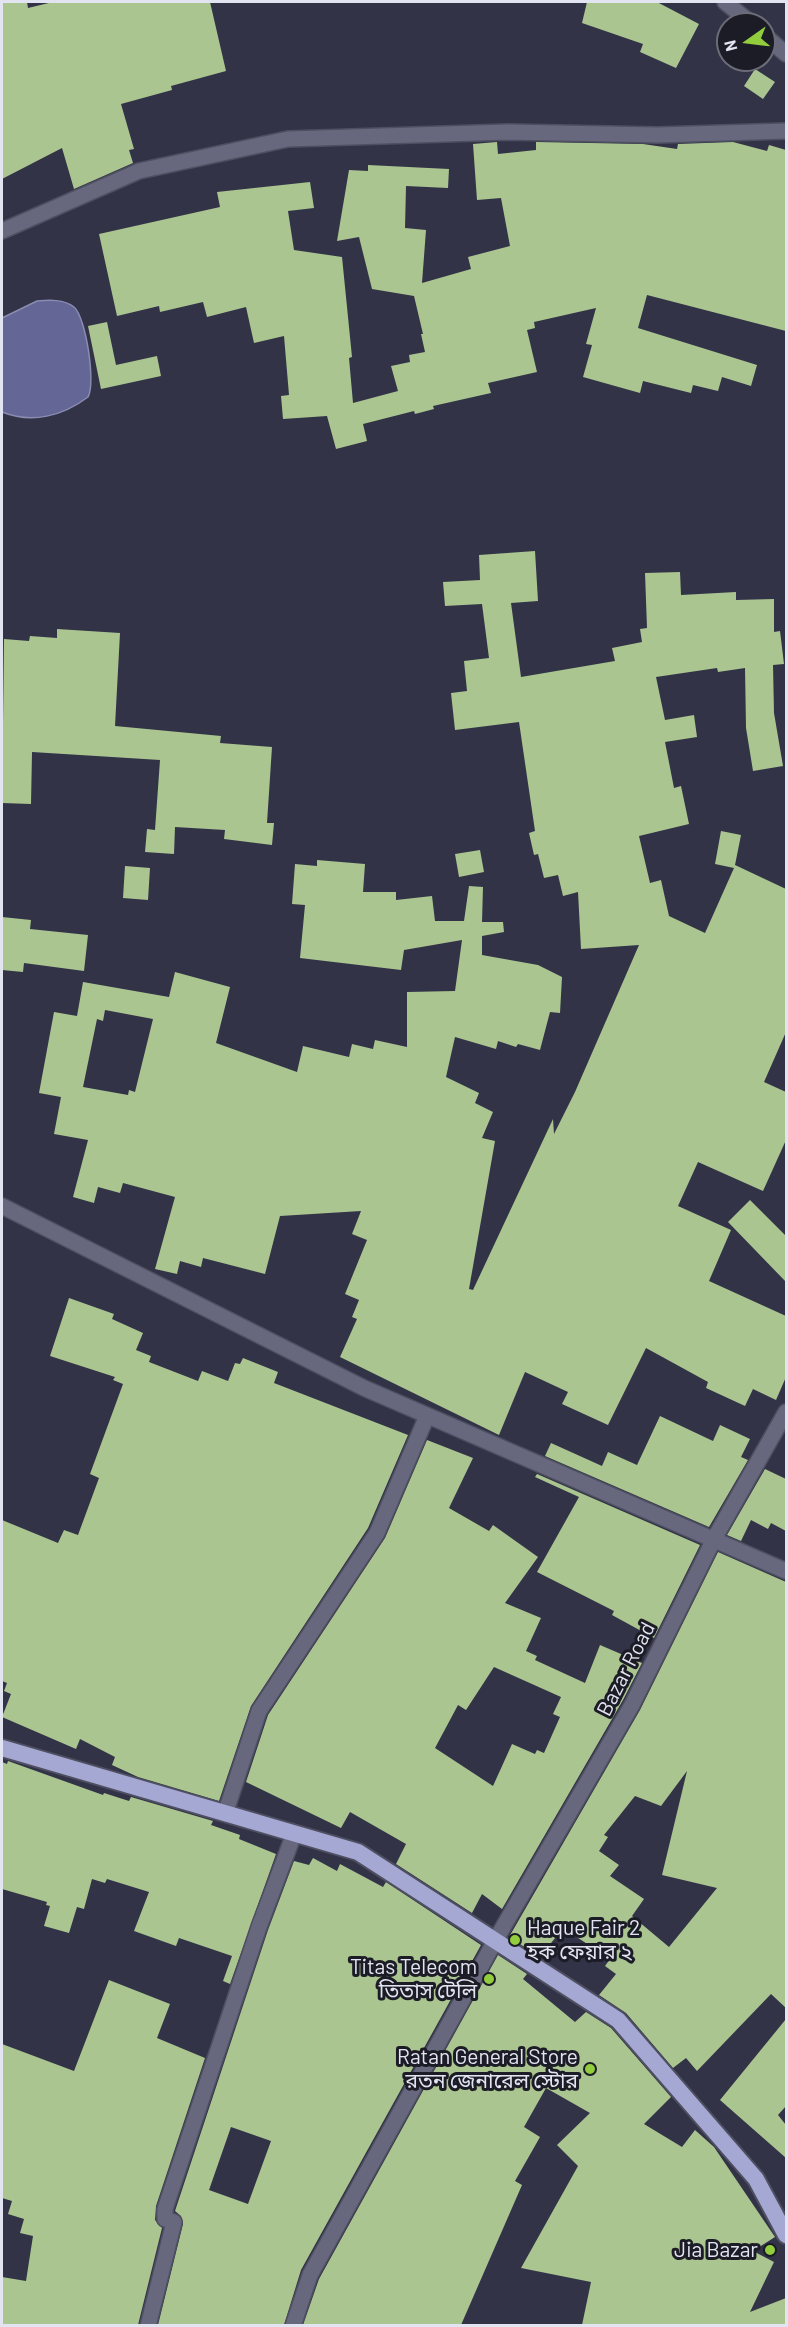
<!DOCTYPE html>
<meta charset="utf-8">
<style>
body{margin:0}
#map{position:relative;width:788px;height:2327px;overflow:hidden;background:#323347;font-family:Barlow,sans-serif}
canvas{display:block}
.frame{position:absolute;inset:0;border:3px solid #e3e4f1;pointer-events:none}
.north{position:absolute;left:716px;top:12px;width:60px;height:60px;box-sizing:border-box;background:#1b1c25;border:2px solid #6b6c77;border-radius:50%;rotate:256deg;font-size:16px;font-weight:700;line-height:24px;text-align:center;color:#e3e4f1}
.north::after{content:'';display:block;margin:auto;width:21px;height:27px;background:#92cd3e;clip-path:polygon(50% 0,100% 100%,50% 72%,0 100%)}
</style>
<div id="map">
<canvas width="788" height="2327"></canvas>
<div class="frame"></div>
<div class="north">N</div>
</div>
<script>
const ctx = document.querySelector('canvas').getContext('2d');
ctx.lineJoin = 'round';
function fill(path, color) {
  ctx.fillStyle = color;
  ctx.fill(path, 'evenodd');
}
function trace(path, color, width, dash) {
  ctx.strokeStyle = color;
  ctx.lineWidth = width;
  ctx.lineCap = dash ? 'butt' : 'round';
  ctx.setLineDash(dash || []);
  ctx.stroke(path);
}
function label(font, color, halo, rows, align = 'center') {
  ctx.font = font + ' Barlow,"Noto Sans Bengali",sans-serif';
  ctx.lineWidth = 6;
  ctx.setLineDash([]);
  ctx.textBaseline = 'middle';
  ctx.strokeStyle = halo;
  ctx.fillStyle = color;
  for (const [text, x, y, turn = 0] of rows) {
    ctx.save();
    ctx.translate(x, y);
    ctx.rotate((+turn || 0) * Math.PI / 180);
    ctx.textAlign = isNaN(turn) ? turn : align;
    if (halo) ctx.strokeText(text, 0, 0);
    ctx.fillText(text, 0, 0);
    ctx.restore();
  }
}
const water = new Path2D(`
 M37 301C49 300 64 299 74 307 86 317 96 384 88 397 63 416 32 424 2 412V318Z`);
const building = new Path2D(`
 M2 2H27L28 8 53 2H210L226 71 171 86 172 90 121 104 134 149 129 150 133 163 74 189 62 148 2 179Z
 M587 2H657L699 24 676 68 640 52 643 44 582 23Z
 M755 69 775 82 763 99 744 86Z
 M497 142 498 154 536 150V142L643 144 677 149 678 144 733 142 767 151 769 145 786 150V331L647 295 638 328 757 365 751 386 722 377 718 391 693 385 691 393 643 381 640 393 583 377 592 345 586 344 596 308 534 322 535 328 527 330 537 372 488 383 491 393 433 406 434 409 415 414 414 411 363 424 367 441 336 449 327 416 283 419 281 396 289 395 284 336 254 343 246 307 207 317 203 302 160 312 159 306 117 316 99 234 220 207 217 192 310 182 314 208 288 211 294 250 342 257 352 357 349 358 353 403 398 391 391 366 410 362 409 355 425 352 421 334H423L414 296 372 289 359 237 337 241 349 170 368 171V165L449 169 448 188 406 186 405 228 426 230 422 283 471 269 468 257 510 246 501 198 477 200 473 144Z
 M107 322 116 365 157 356 161 376 101 389 88 326Z
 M535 551 538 601 511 603 521 677 615 661 612 648 642 642 640 629 647 628 645 573 680 572 681 595 736 592V600L774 599V632L780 631 784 664 773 665 774 713 783 766 753 771 746 728 745 668 718 672 717 668 656 677 665 720 694 715 697 737 665 742 674 788 681 786 689 824 639 836 650 883 661 880 669 916 705 933 734 868 715 864 721 831 741 835 735 865 786 889V1032L764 1082 786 1092V1140L763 1191 698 1162 678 1206 731 1230 709 1281 786 1316V1377L776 1400 753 1389 745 1406 706 1388 708 1382 646 1348 608 1425 562 1404 568 1392 525 1372 499 1435 340 1357 357 1319 352 1317 359 1300 345 1294 367 1240 352 1234 361 1211 280 1216 265 1274 203 1258 201 1267 180 1261 177 1274 155 1269 175 1197 123 1183 120 1193 98 1187 94 1203 73 1197 88 1140 54 1134 61 1097 39 1093 54 1012 77 1016 83 982 169 997 175 972 230 987 216 1043 297 1072 303 1046 349 1057 352 1044 373 1049 375 1040 407 1047V992L455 991 462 940 404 950 401 970 300 958 305 905 292 904 295 864 317 866V860L365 864 363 892H396V900L432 896 435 921H464L469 886 483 887 482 922H503L504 932 482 936V955L538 965 562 977 560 1013 550 1012 540 1050 518 1044 516 1047 498 1041 496 1049 455 1037 446 1077 479 1093 475 1103 493 1112 482 1138 495 1141 469 1289 473 1290 553 1119 554 1134 575 1092 639 945 581 949 578 892 563 896 558 875 544 878 538 854 534 855 529 833 535 831 519 722 455 730 451 693 467 691 464 661 489 658 482 604 445 606 443 582 480 580 479 555ZM105 1010 153 1019 135 1092 129 1090 128 1095 83 1087 97 1019 103 1021Z
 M57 629 120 633 115 726 221 736 220 743 272 747 267 823H274L272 845 224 839 225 830 175 827 174 854 145 852 147 829 155 830 160 760 32 752 31 804 2 803 4 639 29 641 30 636 57 638Z
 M480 850 484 872 459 877 455 854Z
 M125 866 150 868 148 900 123 898Z
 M2 917 31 920 30 929 88 935 84 971 24 963 23 972 2 970Z
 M750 1200 786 1236V1282L728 1222Z
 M69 1298 114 1314 112 1319 143 1333 136 1350 151 1356 149 1362 198 1381 202 1371 228 1381 235 1363 240 1364 243 1358 278 1372 274 1383 408 1435 368 1528 251 1706 219 1801 138 1777 112 1765 115 1757 80 1739 76 1749 2 1717 11 1694 4 1691 7 1683 2 1681V1520L58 1543 64 1530 78 1535 99 1478 90 1474 123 1384 113 1380 115 1377 50 1356Z
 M660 1416 713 1441 720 1425 750 1439 741 1457 748 1460 709 1527 545 1456 551 1443 602 1466 608 1452 637 1465Z
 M427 1440 473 1458 449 1508 489 1531 493 1525 538 1557 505 1603 541 1618 526 1651 537 1656 535 1660 585 1683 600 1645 642 1663 623 1700 502 1909 482 1894 472 1913 396 1864 406 1844 350 1812 341 1828 246 1782 268 1715 385 1538ZM494 1667 561 1697 553 1714 560 1717 544 1753 537 1750 535 1754 512 1744 493 1786 435 1748 458 1705 466 1710Z
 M765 1469 786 1479V1531L771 1523 768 1529 751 1520 741 1541 727 1535Z
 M537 1474 700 1545 654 1638 612 1615 614 1611 537 1572 579 1497 535 1477Z
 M718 1552 786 1582V2008L771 1994 697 2071 686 2058 673 2068 626 2013 599 1995 616 1974 605 1966 610 1959 563 1928 540 1957 509 1937 640 1710ZM687 1771 662 1875 717 1888 669 1947 632 1916 644 1899 610 1876 619 1865 599 1851 608 1837 604 1835 635 1796 661 1806Z
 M8 1761 103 1795 104 1793 129 1801 131 1797 213 1821 211 1825 240 1835 239 1839 276 1854 230 1984 223 1981 232 1956 179 1938 176 1946 134 1931 149 1892 107 1879 105 1883 92 1879 84 1909 77 1907 69 1933 44 1926 50 1906 46 1905 47 1902 2 1889V1762L7 1764Z
 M313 1858 337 1871 340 1864 383 1887 386 1882 481 1945 301 2270 284 2325H158L183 2224 181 2216 175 2211 268 1930 294 1861 309 1865ZM231 2127 271 2141 248 2204 209 2190Z
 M498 1955 527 1974 523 1979 575 2022 586 2012 611 2028 671 2097 644 2124 682 2147 695 2130 714 2147 775 2237 753 2251 774 2262 750 2312 786 2298V2325H582L591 2282 521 2268 578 2166 557 2145 590 2113 546 2088 524 2127 540 2137 515 2181 522 2185 461 2325H303L319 2279Z
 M109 1980 170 2004 157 2038 205 2058 156 2206 155 2220 162 2228 138 2325H2V2277L26 2281 33 2236 20 2233 24 2219 8 2214 12 2201 2 2198V2044L74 2071Z
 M786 2019V2106L778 2115 786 2125V2158L720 2100Z`);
const minor = new Path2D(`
 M725 2 752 24
 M764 35 786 54
 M2 231 139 171 288 139 508 132 658 135 786 131
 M225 1814 259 1711 377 1533 427 1416
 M148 2326 174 2222 165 2219V2209L259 1927 294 1834
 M293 2326 310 2275 495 1941 632 1705 714 1539 786 1412`);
const tertiary = new Path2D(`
 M2 1206 364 1388 786 1571`);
const trunk = new Path2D(`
 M2 1748 358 1852 618 2020 756 2179 786 2235`);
const markers = [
 [515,1940,6,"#92cd3e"],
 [489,1979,6,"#92cd3e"],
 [590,2069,6,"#92cd3e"],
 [770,2250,6,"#92cd3e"]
];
const streetNames = [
 ["Bazar Road",626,1669,-63]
];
const poiNames = [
 ["Haque Fair 2",527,1928,"left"],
 ["হক ফেয়ার ২",527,1952,"left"],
 ["Titas Telecom",477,1967],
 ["তিতাস টেলি",477,1991],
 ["Ratan General Store",578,2057],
 ["রতন জেনারেল স্টোর",578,2081],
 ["Jia Bazar",758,2250]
];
fill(water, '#646696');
trace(water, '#8a8cb1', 1.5);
fill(building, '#abc591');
trace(minor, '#4e4f60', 18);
trace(tertiary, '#4e4f60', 18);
trace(trunk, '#4e4f60', 20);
trace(minor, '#67687e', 15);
trace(tertiary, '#67687e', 15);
trace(trunk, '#a6a8d4', 16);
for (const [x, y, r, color] of markers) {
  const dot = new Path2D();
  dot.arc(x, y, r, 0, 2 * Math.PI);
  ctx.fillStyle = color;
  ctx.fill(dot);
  trace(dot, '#1b1c25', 2);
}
label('21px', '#e3e4f1', '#1b1c25', streetNames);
label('21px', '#e3e4f1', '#1b1c25', poiNames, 'right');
</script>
